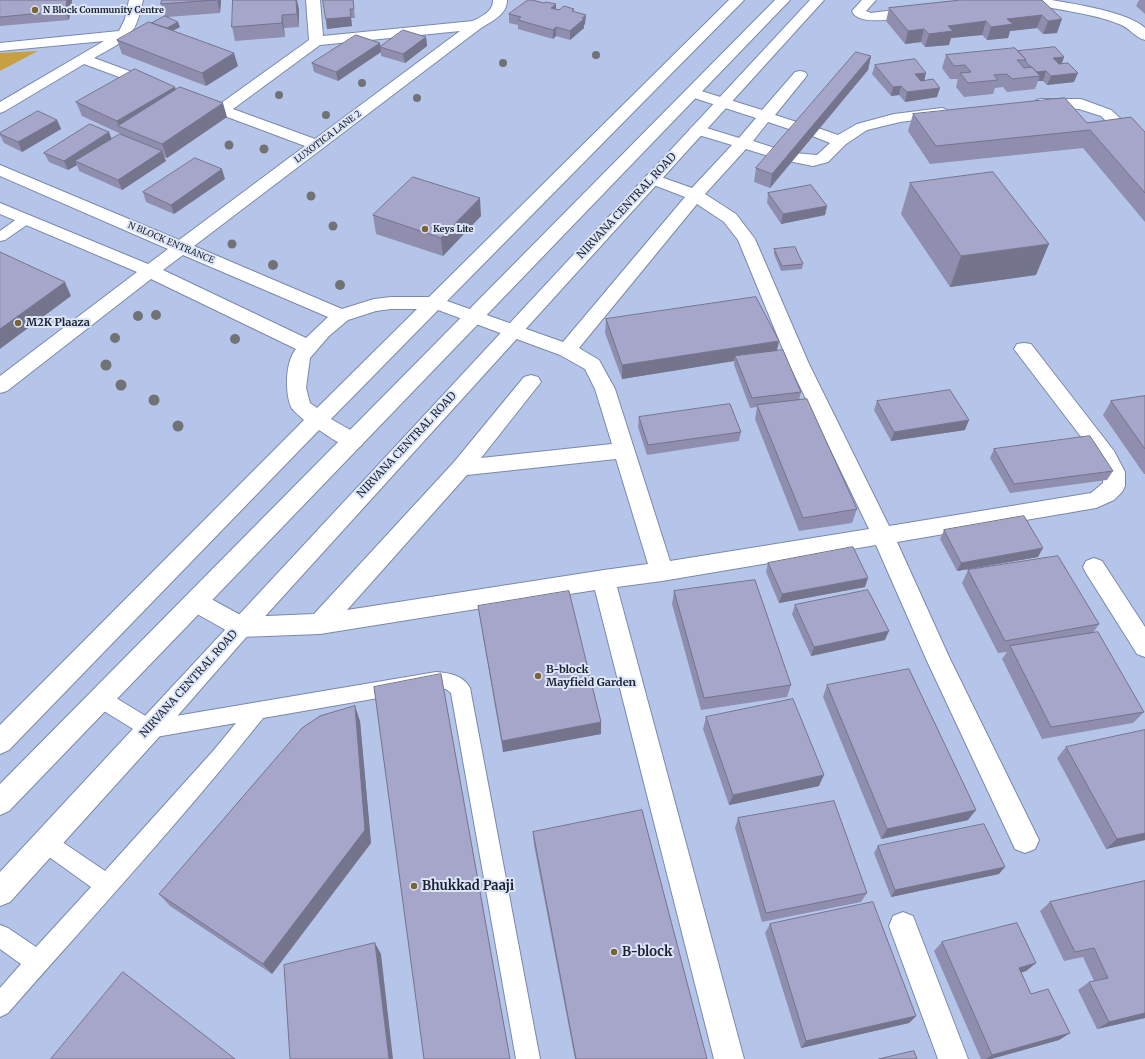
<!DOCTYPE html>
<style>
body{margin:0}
canvas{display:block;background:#b5c5e9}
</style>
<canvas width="1145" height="1059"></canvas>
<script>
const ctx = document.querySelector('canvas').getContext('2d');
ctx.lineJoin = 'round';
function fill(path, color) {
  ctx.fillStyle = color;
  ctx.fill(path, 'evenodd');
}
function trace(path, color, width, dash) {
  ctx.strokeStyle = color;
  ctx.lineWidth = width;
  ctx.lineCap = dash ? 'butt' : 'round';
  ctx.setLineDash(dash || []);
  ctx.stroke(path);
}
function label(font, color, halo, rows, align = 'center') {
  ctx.font = font + ' Merriweather,serif';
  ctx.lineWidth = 4;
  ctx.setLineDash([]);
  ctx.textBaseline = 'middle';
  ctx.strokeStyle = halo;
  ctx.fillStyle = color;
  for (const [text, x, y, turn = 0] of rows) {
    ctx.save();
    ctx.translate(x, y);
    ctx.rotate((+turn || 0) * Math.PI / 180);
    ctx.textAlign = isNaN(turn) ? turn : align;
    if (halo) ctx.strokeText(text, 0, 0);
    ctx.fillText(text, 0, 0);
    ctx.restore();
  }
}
const green = new Path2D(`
 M38 51 0 71V53Z`);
const service = new Path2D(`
 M26 215 31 216 33 219 31 222 5 240 0 241V231L21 216Z
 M436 672C449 673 463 675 470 688L540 1059H516L451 693 446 689 436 688 263 718C182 820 94 915 8 1013L0 1017V988L21 964 0 949V925L8 928 36 947 91 887 38 849 35 842 38 835 45 832 52 835 105 871 213 751 236 723 150 738 143 735 94 705 91 699 94 693 101 691 108 693 152 720Z`);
const minor = new Path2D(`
 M129 0H143C135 39 127 39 94 58L159 82 161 85 159 88 154 89 149 88 84 64 5 111 0 113V102L104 41 0 51V43L119 31 125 19Z
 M306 0H320L323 36 473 21C482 16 493 12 493 0H507C507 15 492 21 481 28L194 246 342 309 374 299 391 297H429L729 0H744L447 301 563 342 685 197 646 182 644 179 646 176 652 174 658 176 692 188 732 145 692 133 689 130 692 127 697 125 739 138 756 118 688 96 686 93 688 90 693 89 698 90 762 110 795 72 800 71 805 72 807 75 805 78 775 115 806 125 809 128 806 131 801 133 768 122 753 141 784 151 786 154 784 157 778 159 746 149 705 194 736 214 755 239 809 364 889 526 1091 493 1103 483V472L1098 459 1014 349 1017 344 1024 343 1031 344 1114 451 1125 472V486L1122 492 1114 500 1096 508 897 542 950 659 1039 840 1035 849 1025 853 1015 849 927 661 876 545 662 581 617 587 744 1059H714L595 590 320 634 241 637 233 634 188 609 184 602 188 595 196 592 204 595 244 617 314 614 454 462 524 377 531 375 538 377 541 382 481 458 612 444 595 389 585 369 560 355 438 310 331 419 361 436 364 441 361 446C346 451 332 438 319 430L9 750 0 754V725L304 420C300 416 294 412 291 407 285 392 285 362 296 349L151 279 7 391 0 393V376L137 272 0 214V203L148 264 168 249 0 176V165L179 240 305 146 206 109 203 106 206 103 211 101 220 104 309 40ZM460 31 315 139 233 109 320 45ZM697 204 724 222 738 240 789 364 869 529 670 561 615 389 599 360 579 348ZM183 255 328 317 306 338 163 270ZM391 309H417L317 408 310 403 306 388 310 358 329 336 348 320 376 311ZM616 459 648 564 604 570 347 610 467 475Z
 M862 0H876L866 11 871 13 918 7 923 8 925 11 923 14 918 15C904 17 858 28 852 11Z
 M1023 0C1032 0 1042 0 1051 0 1075 4 1128 12 1145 28V40C1135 38 1129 27 1119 24 1092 13 1058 10 1030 4L1025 3Z
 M1040 99H1081L1111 110 1145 141V155L1139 153 1101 116 1079 109 1035 107 1032 104 1035 101Z
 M942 108 947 110 950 113 947 116 900 122 867 130 846 144 828 162 813 166 788 161 786 158 788 155 794 153 817 155 830 143 810 135 807 132 810 129 815 127 838 135 857 124 894 114Z
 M1094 558 1102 561 1145 627V657L1137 654 1086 573 1083 567 1086 561Z
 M903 912 913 916 968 1059H938L889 926 893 916Z`);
const secondary = new Path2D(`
 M775 0H790L9 811 0 815V784Z
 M810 0H824L249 634 159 737 10 902 0 906V872Z`);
const trees = [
 [596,55,4],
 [503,63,4],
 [362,83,4],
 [279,95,4],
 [417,98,4],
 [326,115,4],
 [229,145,4.5],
 [264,149,4.5],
 [311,196,4.5],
 [333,226,4.5],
 [232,244,4.5],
 [273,265,5],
 [340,285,5],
 [156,315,5],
 [138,316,5],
 [115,338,5],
 [235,339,5],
 [106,365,5.5],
 [121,385,5.5],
 [154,400,5.5],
 [178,426,5.5]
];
const wall = new Path2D(`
 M0 0H72L69 20 0 26Z
 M162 0H221L220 13 167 17 180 27 173 31 238 66 206 86 122 54 117 40 165 16 161 4Z
 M353 0 355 18H351L352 26 327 29 326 19Z
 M1042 0 1057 33 1043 34 1037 28 1010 31 1008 38 987 40 982 35 951 38 949 45 925 47 921 42 905 44 886 21 889 8Z
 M1139 0H1145V14L1136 6Z
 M544 3 556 4V9L559 10 574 9V12L585 24 584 25V28L570 40 556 36 553 39 518 29V25L509 23V14Z
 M299 9V27L284 28 285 37 235 41 232 27Z
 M426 37 427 46 405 63 381 56V52L338 81 314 72 312 63 380 43V46Z
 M1019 51 1064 57 1061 64 1074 82 1047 85 1043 81H1038L1035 89 1007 92 1003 87 995 88 993 94 964 97 956 87 958 79H950L942 68 946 55Z
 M871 56 868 70 770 188 754 182 756 168Z
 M875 65 924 81 937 97 905 102 899 95 891 96 872 74Z
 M176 89 227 117 167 158 164 157 166 161 122 190 79 171 77 165 68 170 49 162 44 153 112 139 121 134 82 116 76 102Z
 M913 114 1087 123 1145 132V222L1083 148 930 164 908 131Z
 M57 120 61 129 22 152 4 143 0 135V133Z
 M225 179 174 214 146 202 143 192Z
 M910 183 1036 275 950 287 901 214Z
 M768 193 827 206 825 215 781 224 767 203Z
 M373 215 481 216 443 256 376 234Z
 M774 249 803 264 802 269 781 271 774 254Z
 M606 319 776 351 801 392 799 400 857 509 852 523 799 531 755 419 757 407 750 408 734 365V361L622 379 605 333Z
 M1145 396V474H1144L1103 415 1111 401Z
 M877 401 965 430 891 441 874 410Z
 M639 417 741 432 739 441 647 455 638 427Z
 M994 449 1113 471 1107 480 1010 493 990 458Z
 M944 530 1038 557 957 571 940 539Z
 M768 563 865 587 779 603 766 572Z
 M968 570 1099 624 1093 633 1144 712 1133 723 1042 739 1002 659 1007 652 998 653 962 583Z
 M674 591 791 685 787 697 701 710 672 604Z
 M795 605 885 640 811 656 792 614Z
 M478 606 601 734 503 752 480 619Z
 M827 685 968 820 881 839 823 697Z
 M706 717 819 786 729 805 703 729Z
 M360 721 371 843 272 974 170 906 159 894Z
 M1066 747 1145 840 1106 849 1057 758Z
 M738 818 867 893 861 902 762 922 735 828Z
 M533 832 707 1059H575L534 845Z
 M878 846 999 874 891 897 874 853Z
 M1145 881V1018L1097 1029 1078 990 1089 982 1094 981 1083 957 1064 961 1040 911 1050 902Z
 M770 924 916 1016 909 1023 801 1048 765 933Z
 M942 942 1036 963 1026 971 1021 973 1031 994 1070 1033 1059 1040 991 1059H981L934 951Z`);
const shadedWall = new Path2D(`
 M67 0H72L69 20 65 11Z
 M217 0H221L220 13Z
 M296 0H297L299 9V27L297 14Z
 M556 4V13L551 8Z
 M350 9 352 26 327 29 326 19Z
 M282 15 284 28 285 37 282 23Z
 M586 15 585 24 584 25V28L570 40V31Z
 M1042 15 1037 28 1010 31 1008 38 987 40 991 27 1007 19Z
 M1062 19 1057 33 1043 34 1048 21Z
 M986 21 982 35 951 38 949 45 925 47 929 34 948 26Z
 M178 22 180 27 166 34 164 30Z
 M556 27V36L553 39V30Z
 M924 29 921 42 905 44 908 31Z
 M426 37 427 46 405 63 403 54Z
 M380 43 381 52 338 81 336 72Z
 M234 53 238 66 206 86 202 73Z
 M871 56 868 70 770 188 772 174Z
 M1064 57 1061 66 1053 58Z
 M1046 71 1043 81H1038L1040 76 1036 72Z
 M926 73 924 82 912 84 915 74Z
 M1078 73 1074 82 1047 85 1051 76Z
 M901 86 899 95 891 96 893 87Z
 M175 87 180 101 119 126 117 121Z
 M940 88 937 97 905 102 907 92Z
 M223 103 227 117 167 158 162 144Z
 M57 120 61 129 22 152 18 142Z
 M109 132 113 142 75 161 77 165 68 170 64 161Z
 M162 151 166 161 122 190 118 180Z
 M222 169 225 179 174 214 171 205Z
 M480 198 481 216 443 256 441 238Z
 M827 206 825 215 781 224 783 214Z
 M1049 244 1036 275 950 287 961 256Z
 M65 282 71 296 0 349V329Z
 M779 341 776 355 735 356 734 361 622 379V365Z
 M969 420 965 430 891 441 894 432Z
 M1043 548 1038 557 957 571 961 563Z
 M868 578 865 587 779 603 782 594Z
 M889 631 885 640 811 656 814 647Z
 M355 706 360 721 371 843 272 974 263 964Z
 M601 722V734L503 752 502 741Z
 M824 775 819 786 729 805 733 795Z
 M976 810 968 820 881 839 887 829Z
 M1145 833V840L1106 849 1117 839Z
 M1005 867 999 874 891 897 895 890Z
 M375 943 381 954 393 1059H389Z
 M1036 963 1026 971 1009 976 1019 968Z
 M1145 1013V1018L1097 1029 1109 1022Z
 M916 1016 909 1023 801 1048 806 1041Z
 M1070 1033 1059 1040 991 1059H986L992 1055Z`);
const building = new Path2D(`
 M0 0H67L65 11 0 17Z
 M162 0H216L161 4Z
 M233 0H296L297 14 282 15V23L232 27Z
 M323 0H353L354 9H350L351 17 326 19Z
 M528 0H532L544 3 546 2 556 4 551 8 559 10 564 6 574 9 572 11 586 15 582 18 584 19 570 31 556 27 553 30 518 20 521 17 509 14Z
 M961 0H1042L1062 19 1048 21 1042 15 1007 19 1013 24 991 27 986 21 948 26 953 31 929 34 924 29 908 31 889 8Z
 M165 16 178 22 167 28 152 23Z
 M149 22 234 53 202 73 117 40Z
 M403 30 426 37 403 54 380 47Z
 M356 35 380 43 336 72 312 63Z
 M1055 47 1064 57 1053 58 1059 64 1068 63 1078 73 1051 76 1046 71 1037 72 1032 67H1031L1025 61 1026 60 1018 51Z
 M1015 48 1026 60H1017L1024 68 1032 67 1040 76 1012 79 1007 74 994 75 998 80 968 83 960 73 971 72 965 65 954 66 946 55Z
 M856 52 871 56 772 174 756 168Z
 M915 59 926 73 915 74 921 81 933 79 940 88 907 92 901 86 893 87 875 65Z
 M135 69 175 87 117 121 76 102Z
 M180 87 223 103 162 144 118 126Z
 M1065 98 1087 123 1131 117 1145 132V193L1090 130 936 146 913 114Z
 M38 111 57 120 18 142 0 134V133Z
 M90 124 109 132 64 161 44 153Z
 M120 134 162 151 118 180 75 161Z
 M195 158 222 169 171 205 143 192Z
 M993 172 1049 244 961 256 910 183Z
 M413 177 480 198 441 238 373 215Z
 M811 185 827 206 783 214 768 193Z
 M795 247 803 264 782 266 774 249Z
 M0 252 65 282 0 329Z
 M756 297 779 341 622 365 606 319Z
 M783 350 801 392 752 398 735 356Z
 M950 390 969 420 894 432 877 401Z
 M1145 396V449L1111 401Z
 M807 399 857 509 803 518 757 405Z
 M730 404 741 432 648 445 639 417Z
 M1090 436 1113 471 1014 484 994 449Z
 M1024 516 1043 548 961 563 944 530Z
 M853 547 868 578 782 594 768 563Z
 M1058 556 1099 624 1005 641 968 570Z
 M755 580 791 685 704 698 674 591Z
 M868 590 889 631 814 647 795 605Z
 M569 591 601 722 502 741 478 606Z
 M1098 632 1144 712 1051 727 1010 646Z
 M909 669 976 810 887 829 827 685Z
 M441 674 510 1059H424L374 687Z
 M793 699 824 775 733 795 706 717Z
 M355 706 365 830 263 964 159 894 302 728 320 716Z
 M1145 730V833L1117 839 1066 747Z
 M834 801 867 893 766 913 738 818Z
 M642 810 707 1059H576L533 832Z
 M984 824 1005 867 895 890 878 846Z
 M1145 881V1013L1109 1022 1089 982 1108 978 1094 948 1075 952 1050 902Z
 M873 902 916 1016 806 1041 770 924Z
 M1017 923 1036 963 1019 968 1031 994 1048 989 1070 1033 992 1055 942 942Z
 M375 943 389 1059H290L284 965Z
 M123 972 235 1059H51Z
 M914 1051 917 1059H879Z`);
const markers = [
 [35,10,4,"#796433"],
 [425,229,4,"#796433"],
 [18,323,4,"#796433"],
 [538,676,4,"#796433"],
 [414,886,4,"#796433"],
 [614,952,4,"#796433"]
];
const farPoinames = [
 ["N Block Community Centre",43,10],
 ["Keys Lite",433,229]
];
const farStreetnames = [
 ["LUXOTICA LANE 2",328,137,-37],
 ["N BLOCK ENTRANCE",171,243,23]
];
const streetNames = [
 ["NIRVANA CENTRAL ROAD",627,206,-47],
 ["NIRVANA CENTRAL ROAD",407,445,-47],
 ["NIRVANA CENTRAL ROAD",189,684,-48]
];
const poiNames = [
 ["M2K Plaaza",26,323],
 ["B-block",546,670],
 ["Mayfield Garden",546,683]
];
const nearPoinames = [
 ["Bhukkad Paaji",422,886],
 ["B-block",622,952]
];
fill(green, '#c7a041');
trace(service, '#7a89ab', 2);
trace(minor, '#7a89ab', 2);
trace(secondary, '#7a89ab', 2);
fill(service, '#fff');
fill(minor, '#fff');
fill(secondary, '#fff');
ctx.fillStyle = '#707276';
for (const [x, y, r] of trees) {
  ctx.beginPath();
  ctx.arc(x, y, r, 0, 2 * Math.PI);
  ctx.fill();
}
fill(wall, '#8f8eae');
fill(shadedWall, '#74748d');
fill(building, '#a6a5ca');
trace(building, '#74748d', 1);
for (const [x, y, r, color] of markers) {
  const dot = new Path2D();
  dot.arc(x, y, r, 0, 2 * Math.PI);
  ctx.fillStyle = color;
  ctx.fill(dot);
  trace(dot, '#dde6f9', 1.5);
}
label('bold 9px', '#1c222f', '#dde6f9', farPoinames, 'left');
label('9px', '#1c222f', '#dde6f9', farStreetnames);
label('11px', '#1c222f', '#dde6f9', streetNames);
label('bold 11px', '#1c222f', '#dde6f9', poiNames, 'left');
label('bold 13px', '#1c222f', '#dde6f9', nearPoinames, 'left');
</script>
